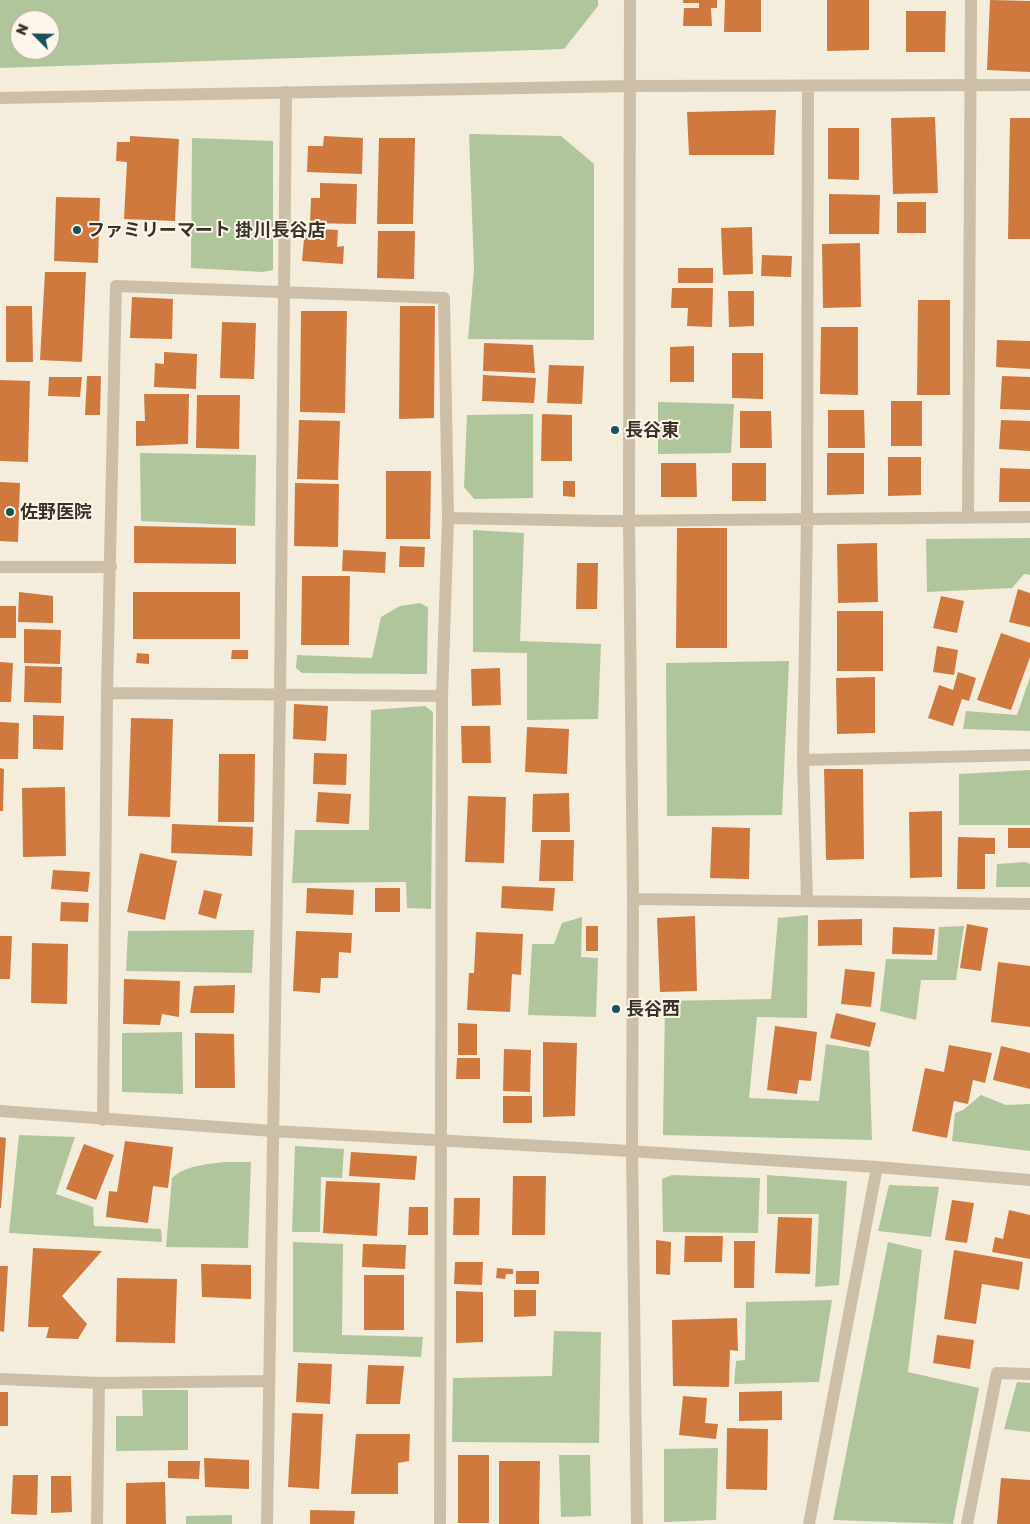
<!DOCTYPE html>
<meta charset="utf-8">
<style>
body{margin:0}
#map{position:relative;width:1030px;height:1524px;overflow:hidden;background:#f4eddc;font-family:"Golos Text",sans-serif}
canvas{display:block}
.north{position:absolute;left:10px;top:10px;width:50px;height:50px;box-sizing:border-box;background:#fbf6e9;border:1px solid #ada79c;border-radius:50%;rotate:293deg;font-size:14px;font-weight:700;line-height:20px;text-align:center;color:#393028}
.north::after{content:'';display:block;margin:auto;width:18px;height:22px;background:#1a4f5e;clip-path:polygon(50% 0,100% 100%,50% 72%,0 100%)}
</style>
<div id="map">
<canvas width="1030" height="1524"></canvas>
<div class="north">N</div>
</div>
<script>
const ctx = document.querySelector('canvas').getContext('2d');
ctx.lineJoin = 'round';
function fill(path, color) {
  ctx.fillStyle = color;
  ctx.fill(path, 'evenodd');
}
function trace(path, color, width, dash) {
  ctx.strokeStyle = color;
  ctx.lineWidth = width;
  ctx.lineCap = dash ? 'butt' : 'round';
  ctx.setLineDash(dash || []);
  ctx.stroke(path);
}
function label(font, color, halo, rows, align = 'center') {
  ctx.font = font + ' "Golos Text","Noto Sans JP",sans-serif';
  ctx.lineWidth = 4;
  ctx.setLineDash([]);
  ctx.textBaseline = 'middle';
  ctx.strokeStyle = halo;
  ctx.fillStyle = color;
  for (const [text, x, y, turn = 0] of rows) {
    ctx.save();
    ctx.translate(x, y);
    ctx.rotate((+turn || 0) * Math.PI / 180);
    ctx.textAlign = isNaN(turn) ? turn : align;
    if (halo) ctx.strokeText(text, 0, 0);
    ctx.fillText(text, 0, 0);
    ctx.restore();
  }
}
const green = new Path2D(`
 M0 0H598V6L564 49 0 68ZM20 20H50V50H20Z
 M469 134 561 136 594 164V340L468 339 474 269Z
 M192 138 273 141V270L263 272 191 268Z
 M658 402 734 404 731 453 658 454Z
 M533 414V498L474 499 464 487 467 415Z
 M140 453 256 455 255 526 141 521Z
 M473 530 524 533 520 641 601 644 598 719 527 720V653L473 652Z
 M1030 538V575L1024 574 1012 588 927 592 926 539Z
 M420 603 428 607 427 674 302 673 296 668 297 655 372 658 381 617 400 606Z
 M789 661 782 815 667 816 666 663Z
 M1030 677V731L963 729 966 711 1017 715Z
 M425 706 433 712 431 909 407 908 406 882 292 883 295 830H369L371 710Z
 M1030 770V825H959V774Z
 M1026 862 1030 864V887H996L997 864Z
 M808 915 807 1018 757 1017 749 1098 819 1101 826 1044 869 1051 872 1140 663 1135 665 1001 771 999 778 918Z
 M582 917 581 957 598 958 596 1017 528 1015 532 944H554L562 923Z
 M964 926 956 980H921L916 1020 880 1011 886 959 937 960 939 927Z
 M254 930 252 973 126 971 128 931Z
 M182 1032 183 1094 122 1092V1033Z
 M981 1095 1006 1105 1030 1104V1151L952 1141 955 1113 963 1110Z
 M19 1135 75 1137 56 1194 93 1207 94 1226 161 1229 162 1242 9 1233Z
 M295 1146 344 1149 342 1178 321 1177 320 1232H292Z
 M226 1162H251L248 1248 166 1247 172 1178C186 1165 208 1164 226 1162Z
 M672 1175 760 1178 758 1233 663 1232 662 1179Z
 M767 1175 847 1181 839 1285 815 1287 819 1214H767Z
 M889 1185 939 1187 931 1237 878 1231Z
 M293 1242 343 1244 342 1335 423 1337 421 1357 293 1352Z
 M888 1242 922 1250 908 1372 979 1388 953 1524 833 1520Z
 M832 1300 819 1382 734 1384 736 1361 745 1360 746 1302Z
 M554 1331 601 1332 599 1443 452 1442 453 1378 552 1376Z
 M1017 1382 1030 1383V1432L1004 1429Z
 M142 1390H188V1450L116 1451V1416H143Z
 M718 1448 716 1520 664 1522V1449Z
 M559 1455H590L591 1516 561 1517Z
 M232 1515V1524H186V1516Z`);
const building = new Path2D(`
 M683 0H717V8H711L712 26H683L684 8H699V3H683Z
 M725 0H761V32H724Z
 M827 0H869V50L827 51Z
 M990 0 1030 1V72L987 70Z
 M906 11H946L945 52H906Z
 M776 110 774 155H689L687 112Z
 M935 117 938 193 893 194 891 118Z
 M1010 118H1030V239H1008Z
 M828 128H859V180L828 179Z
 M130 136 179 139 175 221 124 219 127 162 116 161 117 142H130Z
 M324 136 363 138 362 174 307 172 308 146H323Z
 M379 138H415L413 224H377Z
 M320 183 357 184 356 224 310 223 311 198H320Z
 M829 194 880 195 879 234H829Z
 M56 197 100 198 98 263 54 261Z
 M897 202H926V233H897Z
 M752 227 753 274 723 275 721 228Z
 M305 228 338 230 337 247 344 246 343 264 302 261Z
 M378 231H415L414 279 377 278Z
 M860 243 861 307 823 308 822 244Z
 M762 255 792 256 791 277 761 276Z
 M678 268H713V283H678Z
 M45 272H86L82 362 40 360Z
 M672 288H713L712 327 687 326 688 308H671Z
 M728 291H754V326L729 327Z
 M132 297 173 299 172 339 130 338Z
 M918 300H950V395H917Z
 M6 306H32L33 362H6Z
 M400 306H435L434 418 399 419Z
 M301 311H347L345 413 300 412Z
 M222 322 256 323 254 379 220 378Z
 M821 327H858V395L820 394Z
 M997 340 1030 341V369L996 367Z
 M484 343 533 345 535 373 483 371Z
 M694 346V382H670V347Z
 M164 352 197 354 196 389 154 387 155 363 164 364Z
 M732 353H763V399L732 398Z
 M549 365 584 366 582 404 547 403Z
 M483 375 536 378 534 403 482 401Z
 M87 376H101L100 415H85Z
 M1002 376 1030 377V410L1000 409Z
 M49 377H82L80 397 48 396Z
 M0 380 30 381 28 462 0 461Z
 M144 394H189L188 444 136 446V421H145Z
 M197 395H240L239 449 196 448Z
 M891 401H922V446H891Z
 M828 410H864L865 448H828Z
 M740 411H771L772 448H740Z
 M542 414 572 415V461H541Z
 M299 420 340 421 338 480 297 479Z
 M1001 420 1030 421V451L999 449Z
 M827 453H864V494L827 495Z
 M888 457H921V495L888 496Z
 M661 463H696L697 497H661Z
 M732 463H766V501H732Z
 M1000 468 1030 469V502H999Z
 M386 471H431L430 539H386Z
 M563 481H575V497L563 496Z
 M0 482 20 483 18 542 0 541Z
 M295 483 339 484 338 547 294 546Z
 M134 526 236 528V564L134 563Z
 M677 528H727V648H676Z
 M877 543 878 602 838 603 837 544Z
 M400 546 425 547 424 567H399Z
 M343 550 386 552 385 573 342 571Z
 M577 563H598L597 609H576Z
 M302 576H350L349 645H301Z
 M1018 589 1030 593V627L1009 622Z
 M19 592 53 596V623L18 622Z
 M133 592H240V639H133Z
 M941 596 964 601 957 633 933 628Z
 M0 606H16V638H0Z
 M837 611H883V671H837Z
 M24 629 61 630 60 664 24 663Z
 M1001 633 1030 643V657L1011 710 977 700Z
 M937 646 958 650 954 675 933 672Z
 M232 650H248V659H231Z
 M137 653 149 654V664L136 663Z
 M0 662 13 663 11 702H0Z
 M25 666 62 667 61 703 24 702Z
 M500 668 501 705 472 706 471 669Z
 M958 672 976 678 969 701 962 699 953 726 928 718 939 685 953 690Z
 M875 677V733L837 734 836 678Z
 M294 704 328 706 326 741 293 739Z
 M33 715 64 716 63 750 33 749Z
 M131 718 173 719 170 817 128 816Z
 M0 722 19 723 18 759H0Z
 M461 726H490L491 763H462Z
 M527 727 569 729 567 774 525 772Z
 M314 753 347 754 346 785 313 784Z
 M219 754H255L254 822H218Z
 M0 768 4 769 3 811H0Z
 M824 769H863L864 859 826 860Z
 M65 787 66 856 23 857 22 788Z
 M318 792 351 794 349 824 316 822Z
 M569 793 570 832H532L533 794Z
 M468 796 506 797 504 863 465 862Z
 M942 811V877L910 878 909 812Z
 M172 824 253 827 252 856 171 853Z
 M712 827 750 828 749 879 710 878Z
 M1008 828H1030V848H1008Z
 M958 837 995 838V854H985V889H957Z
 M541 840H574L573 881H539Z
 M140 853 177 861 165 920 127 912Z
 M53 870 90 872 88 892 51 889Z
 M502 886 555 888 553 911 501 908Z
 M307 888 354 890 353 915 306 913Z
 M375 888H400V912H375Z
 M204 890 222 894 216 919 198 914Z
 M61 902 89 903 88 922 60 921Z
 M695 916 697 991 660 992 657 918Z
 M862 919V945L818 946V920Z
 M967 924 988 928 981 971 960 968Z
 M586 926H598V951H586Z
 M893 927 935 929 932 955 892 954Z
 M296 931 352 933 351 953 339 952 338 978H321L320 993 293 991Z
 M476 932 523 934 521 975 512 974 510 1012 467 1010 469 973H474Z
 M0 936H12L10 979H0Z
 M32 943 68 944 67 1004 31 1003Z
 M998 962 1030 966V1027L991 1022Z
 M845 969 875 972 871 1007 841 1004Z
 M124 979 180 981 179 1017 162 1014 160 1025 123 1024Z
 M235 985 234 1013H190L194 986Z
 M836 1013 876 1023 870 1047 830 1038Z
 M458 1023 477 1024V1055H458Z
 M775 1026 817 1032 811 1081 799 1080 797 1094 767 1090Z
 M195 1033 234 1034 235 1088H195Z
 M543 1042 577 1043 575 1116 543 1117Z
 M949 1045 992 1053 985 1083 973 1080 968 1104 954 1101 947 1138 912 1131 925 1068 944 1072Z
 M1001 1046 1030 1053V1089L993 1080Z
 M504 1049 531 1050 530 1092 503 1091Z
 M457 1058H480V1079H456Z
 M503 1096H532V1123H503Z
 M0 1137 6 1138 1 1208H0Z
 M125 1141 173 1147 168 1188 153 1186 148 1223 106 1217 109 1191 117 1192Z
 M84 1144 114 1155 96 1200 66 1189Z
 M351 1152 417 1156 415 1180 349 1176Z
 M513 1176H546L545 1235H512Z
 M326 1181 380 1183 377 1236 323 1233Z
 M454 1198H480L479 1235H453Z
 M952 1200 974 1203 967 1243 945 1240Z
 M409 1207H428V1235H408Z
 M1009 1210 1030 1215V1259L992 1252 995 1237 1003 1239Z
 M778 1217 812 1218 810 1274 775 1273Z
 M685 1236H723L722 1262H684Z
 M656 1240 671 1242 670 1275 656 1274Z
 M734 1241H755L754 1288H734Z
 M363 1244 406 1245 405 1269 362 1267Z
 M33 1248 102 1251 62 1296 87 1324 78 1339 46 1338 49 1327H28Z
 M954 1250 1023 1262 1019 1290 982 1284 976 1324 944 1319Z
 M455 1262H483L482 1285 454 1284Z
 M201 1264 251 1265V1299L202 1297Z
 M0 1266H8L4 1332 0 1331Z
 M497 1268 513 1269V1274H506L505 1279 496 1278Z
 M516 1271H539V1284H516Z
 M364 1275H404V1330H364Z
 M117 1278 177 1279 175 1343 116 1342Z
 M514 1290H536V1316L514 1317Z
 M456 1291 483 1292V1342L456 1343Z
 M737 1318 738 1351 730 1350 729 1387 673 1386 672 1320Z
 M937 1335 974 1340 970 1369 933 1363Z
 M298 1363 332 1364 330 1404 296 1402Z
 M368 1365 404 1366 400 1404H366Z
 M782 1391V1420L739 1421V1392Z
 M0 1392H8V1426H0Z
 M683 1396 707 1398 705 1423 718 1424 716 1439 679 1435Z
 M292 1413 323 1414 319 1489 288 1487Z
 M727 1428 768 1429 767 1490 726 1489Z
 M356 1434H410L409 1461 398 1463V1494H351Z
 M458 1455H489V1523H458Z
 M204 1458 249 1460V1489L205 1487Z
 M168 1461H200L199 1479 168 1478Z
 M499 1461H540L539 1524H499Z
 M13 1475H38L37 1515 11 1514Z
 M51 1476H71L72 1512 51 1513Z
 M1001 1478 1030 1480V1524H997Z
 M165 1482 166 1524H126V1483Z
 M310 1510 355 1511 354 1524H310Z`);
const minor = new Path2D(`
 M630 0 629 520 633 899 632 1151 637 1524
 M0 98 630 86 1030 85
 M448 518 606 521 1030 517
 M968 518 971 0
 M0 567H111
 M107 693 442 696
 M803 760 1030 755
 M633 899 1030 904
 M807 901 803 760 807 519 808 87
 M0 1111 273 1131 613 1150 877 1167 1030 1180
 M103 1120 107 693 116 286 444 298 448 518 442 696 440 1524
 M0 1379 99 1383 269 1381
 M97 1524 99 1383
 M267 1524 280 696 286 92
 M809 1524 877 1167
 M967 1524 997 1373 1030 1374`);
const markers = [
 [77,230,5,"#1a4f5e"],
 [615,430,5,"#1a4f5e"],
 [10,512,5,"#1a4f5e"],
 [616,1009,5,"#1a4f5e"]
];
const poiNames = [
 ["ファミリーマート 掛川長谷店",87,230],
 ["長谷東",625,430],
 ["佐野医院",20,512],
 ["長谷西",626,1009]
];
fill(green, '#b0c59b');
fill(building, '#cf793f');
trace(minor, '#cdbfa7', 12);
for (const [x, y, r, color] of markers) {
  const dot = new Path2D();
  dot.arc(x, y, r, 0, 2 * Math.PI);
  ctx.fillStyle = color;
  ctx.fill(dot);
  trace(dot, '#fbf6e9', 2);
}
label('bold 18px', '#393028', '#fbf6e9', poiNames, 'left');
</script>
